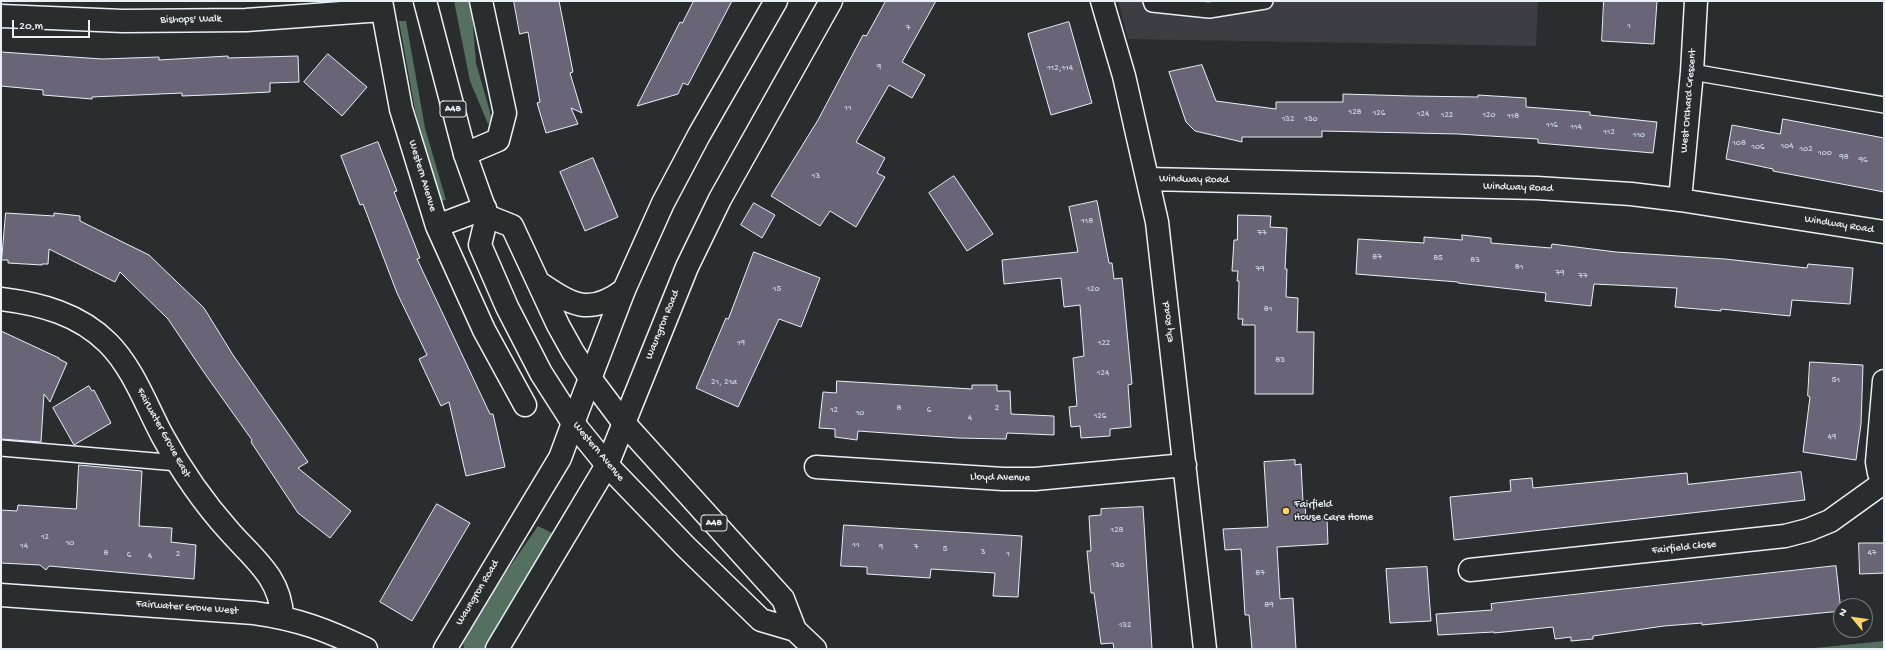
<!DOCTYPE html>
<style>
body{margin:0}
#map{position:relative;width:1885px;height:650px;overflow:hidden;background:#2a2d2e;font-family:"Gochi Hand",sans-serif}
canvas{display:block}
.frame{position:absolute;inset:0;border:2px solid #e8f1f8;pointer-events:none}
.north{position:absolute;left:1833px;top:598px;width:40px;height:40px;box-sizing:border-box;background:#2a2d2e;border:1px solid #767b7f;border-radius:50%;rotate:299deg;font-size:11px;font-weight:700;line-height:16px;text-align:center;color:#e8f1f8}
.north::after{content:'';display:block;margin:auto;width:14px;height:18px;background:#ffd166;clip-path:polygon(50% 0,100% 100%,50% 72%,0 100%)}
.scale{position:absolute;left:12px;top:20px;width:78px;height:18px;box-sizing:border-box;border:2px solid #e8f1f8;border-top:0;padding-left:5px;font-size:12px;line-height:14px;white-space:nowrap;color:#e8f1f8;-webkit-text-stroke:3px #2a2d2e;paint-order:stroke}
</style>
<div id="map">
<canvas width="1885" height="650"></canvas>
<div class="frame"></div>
<div class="north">N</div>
<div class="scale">20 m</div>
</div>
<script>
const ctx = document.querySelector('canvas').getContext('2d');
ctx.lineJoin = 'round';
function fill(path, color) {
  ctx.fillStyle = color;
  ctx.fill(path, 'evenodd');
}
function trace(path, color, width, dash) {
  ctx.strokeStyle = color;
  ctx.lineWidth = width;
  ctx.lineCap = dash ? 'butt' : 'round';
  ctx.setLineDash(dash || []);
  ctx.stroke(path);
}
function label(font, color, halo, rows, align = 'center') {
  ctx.font = font + ' "Gochi Hand",sans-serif';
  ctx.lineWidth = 3;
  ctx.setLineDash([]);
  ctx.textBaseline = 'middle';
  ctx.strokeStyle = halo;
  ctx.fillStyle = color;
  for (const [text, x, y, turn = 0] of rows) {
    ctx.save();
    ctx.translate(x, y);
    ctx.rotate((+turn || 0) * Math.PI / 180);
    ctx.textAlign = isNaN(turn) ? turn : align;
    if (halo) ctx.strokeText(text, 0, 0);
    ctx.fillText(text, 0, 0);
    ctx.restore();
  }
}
const built = new Path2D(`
 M1118 1H1538L1536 46 1128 39Z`);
const green = new Path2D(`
 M454 1H471L476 63 492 119 488 124 470 81Z
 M399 21H406L425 128 446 200 440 201 415 110Z
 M538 526 554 534 487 649H464L463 643 493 591Z
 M1884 641V649H1805Z`);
const building = new Path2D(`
 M514 1H559L573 72 570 73 582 113 571 108 578 124 546 133 537 103 540 102 528 32 520 34Z
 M694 1H732L688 85 683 83 678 94 637 106 680 22 682 23Z
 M886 1H936L902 62 925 75 912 98 889 85 856 142 885 158 877 173 885 177 856 227 830 211 820 226 771 196 818 120 863 35 866 36Z
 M1604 1H1657L1654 44 1602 41Z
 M1069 22 1092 103 1051 115 1028 34Z
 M1 52 102 59 159 57V60L228 56V58L298 56 299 82 270 83V92L230 94 182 96V93L92 97V99L43 95V90L1 86Z
 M328 54 367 87 342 116 304 82Z
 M1202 65 1216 101 1276 109V102H1343V94L1411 96 1478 97V95L1526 98V107L1590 112V115L1657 122 1653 153 1538 143V139L1458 134 1322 131V137H1242V142L1195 131 1186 122 1169 72Z
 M1783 119 1884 138V192L1773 171V169L1726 159 1732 125 1780 134Z
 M378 142 397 191 394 192 420 258 417 259 490 414H493L505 467 466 476 449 402 441 406 419 359 427 355 397 293 363 204 360 205 341 156Z
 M593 158 618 217 585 231 560 172Z
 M954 176 993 234 967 251 929 193Z
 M1097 201 1109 263H1112L1114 279 1122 278 1132 384 1128 385 1131 427 1110 429V436L1081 438 1080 426 1071 427 1069 407 1077 406 1073 358 1084 356 1080 305 1064 307 1061 278 1004 284 1002 260 1078 252 1069 207Z
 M754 203 775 215 762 238 741 225Z
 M6 213 54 216V213L80 216V221L149 255 204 308 233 355 308 462 298 468 351 511 330 538 298 513 251 442 252 440 203 371 168 319 120 272 115 282 49 249 48 264H42V265L8 263V260H2Z
 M1238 215 1271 216 1270 227 1287 228 1285 269H1287L1286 297 1298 298 1297 332H1314L1313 394H1255V325H1242L1243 319H1238L1239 281H1237L1238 271H1232L1234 240H1237Z
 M1462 235 1491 238V243L1551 248 1552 244 1616 252 1725 259 1807 268 1808 264 1853 268 1850 304 1792 300 1790 316 1721 309V311L1675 307 1677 288 1594 284 1591 306 1545 301 1546 293 1458 283V282L1356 274 1358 239 1424 243V237L1462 240Z
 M754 252 820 278 801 327 779 319 738 407 696 388 726 318 728 319Z
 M1 331 59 358V359L67 363 50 402 44 394 41 442 1 439Z
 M1810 362 1863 365 1861 424 1856 460 1803 452 1810 397 1808 396Z
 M837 381 972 389V385H997V391H1010L1011 414 1054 416V435L1007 433 1006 439 958 438 858 431 857 440 835 437V429L819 428 823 392 836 393Z
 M89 386 92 391 94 390 111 423 74 445 53 408Z
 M1295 460V465L1301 464 1303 502H1305L1306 520 1327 519 1328 544 1277 547 1280 599 1293 598 1296 649H1252L1249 615H1245L1241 549 1225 550 1223 529 1268 527 1264 462Z
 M79 465 142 471 139 526 172 528 171 542 196 545 194 579 49 566 46 570 40 565 1 563V510L17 511 18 505 76 509Z
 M1801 472 1805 500 1454 540 1450 497 1511 491 1510 480 1532 478 1533 488 1687 473 1688 484Z
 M437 504 470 523 412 621 380 602Z
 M1143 507 1152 649H1114L1113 643 1101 644 1094 593H1091L1087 551H1091L1089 516 1101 515V509Z
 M844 525 1022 536 1018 597 993 596 995 573 931 569 930 578 867 574V567L841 566Z
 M1859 543H1884V573L1860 574Z
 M1836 566 1841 611 1702 625V623L1664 626 1593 636V639L1571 641V637L1555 639 1553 627 1494 633V632L1438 635 1436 614 1492 610 1491 604Z
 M1427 567 1431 621 1390 623 1386 569Z`);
const service = new Path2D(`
 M1151 1 1152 4 1209 10 1265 1
 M1692 72 1884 105
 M1 448 178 463`);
const minor = new Path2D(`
 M381 1 401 109 437 226 484 330 525 405
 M1102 1 1124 76 1157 222 1205 649
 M1 16 123 21 246 20 382 10
 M465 154 498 140 505 113 481 1
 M1148 179 1537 188 1631 194 1680 200 1884 232
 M1680 200 1692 72 1696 1
 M437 226 485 208
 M1 299C41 304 79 314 108 343 133 368 146 405 162 435 181 470 203 502 230 532 254 559 281 578 282 617
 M1884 381 1877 462 1879 473 1884 484
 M816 467 1003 479H1035L1185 465
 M1470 570 1785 536 1808 530 1830 521 1883 483
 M1 595 254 613C298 619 327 630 366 649`);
const tertiary = new Path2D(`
 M445 649 560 458 573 423
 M497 649 607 465`);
const secondary = new Path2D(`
 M573 423 624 290 663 203 699 135 776 1
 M607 465 687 267 720 199 831 1`);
const trunk = new Path2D(`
 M425 1 465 154 487 216 480 245 507 307 541 373 573 423 607 465 686 547 761 620 795 630
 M487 216 512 226 558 325 573 352 590 378 623 422 783 599 795 630 815 649
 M538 282C571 304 588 317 624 290`);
const markers = [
 [1286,511,4,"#ffd166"]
];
const numberNames = [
 ["1",1629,27],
 ["7",908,29],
 ["9",879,68],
 ["112,114",1060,69],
 ["11",848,109],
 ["128",1355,113],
 ["126",1379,114],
 ["124",1423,115],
 ["122",1447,116],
 ["120",1489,116],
 ["118",1513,117],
 ["132",1288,120],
 ["130",1311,120],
 ["116",1552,126],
 ["114",1576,128],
 ["112",1609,133],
 ["110",1639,136],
 ["108",1739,144],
 ["104",1787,147],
 ["106",1758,148],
 ["102",1806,150],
 ["100",1825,154],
 ["98",1844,158],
 ["96",1863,161],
 ["13",816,177],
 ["118",1087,222],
 ["77",1262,234],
 ["87",1377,258],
 ["85",1438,259],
 ["83",1475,261],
 ["81",1519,268],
 ["79",1260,270],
 ["79",1560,274],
 ["77",1583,277],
 ["15",777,290],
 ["120",1093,290],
 ["81",1268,310],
 ["19",741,344],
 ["122",1104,344],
 ["83",1280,361],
 ["124",1103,374],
 ["51",1836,381],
 ["21, 21a",724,383],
 ["8",899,409],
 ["2",997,409],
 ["12",834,411],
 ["6",929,411],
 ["10",860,414],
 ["126",1100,417],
 ["4",970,419],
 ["49",1832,438],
 ["128",1117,531],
 ["12",45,538],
 ["10",70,544],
 ["11",856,546],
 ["14",24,547],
 ["9",881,548],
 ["7",916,548],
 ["5",945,550],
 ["3",983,553],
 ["8",106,554],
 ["47",1872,554],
 ["2",178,555],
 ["1",1008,555],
 ["6",129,556],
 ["4",150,557],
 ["130",1118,566],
 ["87",1260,574],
 ["89",1269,606],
 ["132",1125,626]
];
const shields = [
 [453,109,26],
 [714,523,26]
];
const shieldNames = [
 ["A48",453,109],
 ["A48",714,523]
];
const streetNames = [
 ["Bishops' Walk",191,20,-1],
 ["West Orchard Crescent",1689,101,-85],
 ["Western Avenue",422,176,73],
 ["Windway Road",1194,180,1],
 ["Windway Road",1518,188,2],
 ["Windway Road",1839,225,9],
 ["Ely Road",1169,322,-96],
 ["Waungron Road",663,325,-68],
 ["Fairwater Grove East",163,433,61],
 ["Western Avenue",598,452,50],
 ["Lloyd Avenue",1000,478,1],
 ["Fairfield Close",1684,548,-6],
 ["Waungron Road",478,593,-59],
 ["Fairwater Grove West",187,608,4]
];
const poiNames = [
 ["Fairfield",1294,505],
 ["House Care Home",1294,518]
];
fill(built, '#3d3e44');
fill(green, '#55705e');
fill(building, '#696577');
trace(building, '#e8f1f8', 1);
trace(service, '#e8f1f8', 18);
trace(minor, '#e8f1f8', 25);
trace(tertiary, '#e8f1f8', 25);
trace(secondary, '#e8f1f8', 25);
trace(trunk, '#e8f1f8', 25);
trace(service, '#2a2d2e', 15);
trace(minor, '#2a2d2e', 22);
trace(tertiary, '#2a2d2e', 22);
trace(secondary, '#2a2d2e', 22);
trace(trunk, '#2a2d2e', 22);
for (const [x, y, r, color] of markers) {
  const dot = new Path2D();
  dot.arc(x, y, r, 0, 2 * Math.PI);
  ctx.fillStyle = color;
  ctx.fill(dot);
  trace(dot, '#2a2d2e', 1.5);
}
label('9px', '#c8ced8', null, numberNames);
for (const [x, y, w] of shields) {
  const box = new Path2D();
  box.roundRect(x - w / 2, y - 8, w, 16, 3);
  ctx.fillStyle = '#2a2d2e';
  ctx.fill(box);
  trace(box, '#e8f1f8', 1);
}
label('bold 10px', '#e8f1f8', null, shieldNames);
label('11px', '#e8f1f8', '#2a2d2e', streetNames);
label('11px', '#e8f1f8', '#2a2d2e', poiNames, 'left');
</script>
